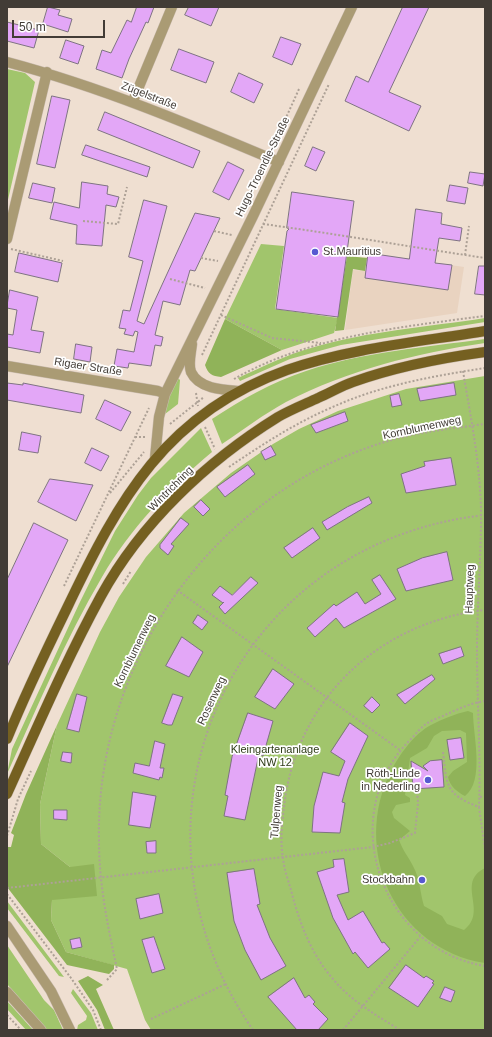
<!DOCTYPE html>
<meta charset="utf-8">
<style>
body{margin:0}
#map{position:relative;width:492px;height:1037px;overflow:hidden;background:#efdfd1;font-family:Helvetica,sans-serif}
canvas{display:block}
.frame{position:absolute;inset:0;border:8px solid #423c36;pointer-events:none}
.scale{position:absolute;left:12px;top:20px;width:93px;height:18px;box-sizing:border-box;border:2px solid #423c36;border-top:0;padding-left:5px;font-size:12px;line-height:14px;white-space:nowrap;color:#423c36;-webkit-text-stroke:3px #fff;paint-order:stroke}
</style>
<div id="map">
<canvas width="492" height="1037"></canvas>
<div class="frame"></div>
<div class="scale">50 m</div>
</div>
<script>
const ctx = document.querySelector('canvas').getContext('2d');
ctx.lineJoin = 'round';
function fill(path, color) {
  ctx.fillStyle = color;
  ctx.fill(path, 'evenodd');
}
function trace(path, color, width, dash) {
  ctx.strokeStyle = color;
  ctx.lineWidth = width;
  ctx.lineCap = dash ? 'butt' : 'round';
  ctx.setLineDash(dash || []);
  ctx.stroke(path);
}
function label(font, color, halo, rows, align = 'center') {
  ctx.font = font + ' Helvetica,sans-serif';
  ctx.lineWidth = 3.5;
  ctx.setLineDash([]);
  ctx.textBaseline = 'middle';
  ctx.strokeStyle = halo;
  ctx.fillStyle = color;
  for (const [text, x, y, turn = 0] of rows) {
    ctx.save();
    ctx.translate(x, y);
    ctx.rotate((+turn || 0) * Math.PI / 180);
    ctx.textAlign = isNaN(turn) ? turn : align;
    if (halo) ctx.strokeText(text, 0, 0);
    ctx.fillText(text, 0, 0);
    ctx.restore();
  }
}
const built = new Path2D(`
 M368 253 464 267 457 313 345 330 353 270 366 271Z`);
const green = new Path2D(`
 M7 69 25 73 35 82 7 204Z
 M261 244 284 246 275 309 338 318 334 333 282 350 225 319Z
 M485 318V322L341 345 290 359 240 381 238 378C262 367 286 355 311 348 367 331 428 327 485 318Z
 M485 339V343C417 353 348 370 286 402 264 414 243 430 222 444L212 419C241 400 272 382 306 371 363 352 426 347 485 339Z
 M485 376V1030H151L145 1020 127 969 66 952 51 920 52 900 70 867 41 844 40 804 57 725 100 632 119 597 146 557 184 513 231 473 273 444 299 429 338 411 406 389Z
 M178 378 180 380 178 404 165 414 170 392Z
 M201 428 212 452C169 488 130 529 102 577 65 640 37 708 7 774L12 749 79 604 115 531 138 495 151 478Z
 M7 901 64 977 59 976 7 908Z
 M7 945 44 1000 54 1010 63 1030H47L7 984Z
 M73 989 91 1013 98 1030H77L78 1025 86 1020 87 1016 71 993Z
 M7 1001 33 1030H26L7 1009Z`);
const forest = new Path2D(`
 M347 256 367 258 365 271 353 269 344 330 335 331Z
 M225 319 282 350 221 377C212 376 208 374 205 365Z
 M468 711 473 713C473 735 485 781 465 796 457 792 450 786 448 777L453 771 467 762 466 733 460 730 442 731 434 736 427 748 410 758 405 795 410 798V802L396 805 392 812 394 818 410 831 399 840C403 851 408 856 413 866 420 878 420 893 424 906L442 916 447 924 464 930C489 911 455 883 485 868V963C395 949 351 850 391 771 400 754 414 734 431 725 442 719 455 714 468 711Z
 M57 725 40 804 41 844 70 867 94 864 97 896 52 900 51 920 66 952 114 965V969L109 974 67 965 7 887V850L8 847H11L14 835 11 833 26 794Z
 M88 976 103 985 96 989 114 1030H105L97 1010 78 981Z`);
const building = new Path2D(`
 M48 7 60 10 58 15 72 19 68 32 43 24Z
 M137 7H154L148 23 146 22 129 59 122 78 96 69 102 50 111 53 127 20 131 22Z
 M189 7H219L211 26 185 15Z
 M403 7H429L389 92 421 106 409 131 345 101 356 76 368 82Z
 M7 22 39 30 34 48 7 41Z
 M281 37 301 44 292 65 273 57Z
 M66 40 84 46 78 64 60 58Z
 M179 49 214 62 206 83 171 70Z
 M239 73 263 84 254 103 231 92Z
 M52 96 70 100 55 168 37 164Z
 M105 112 200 151 193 168 98 130Z
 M86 145 150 167 147 177 82 155Z
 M313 147 325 152 316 171 305 166Z
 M228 162 244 170 229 200 213 192Z
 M470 172 485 174 483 186 468 183Z
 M82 182 108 186 107 194 119 197 116 207 106 205 102 246 76 244 77 225 50 219 54 202 79 208Z
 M33 183 55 188 52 203 29 198Z
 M450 185 468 188 465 204 447 201Z
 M292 192 354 201 338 317 276 309 287 231 289 229 287 228Z
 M144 200 167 206 137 321 144 324 195 213 220 218 195 271 190 270 180 305 163 301 155 335 163 337 161 346 155 345 151 366 129 363 128 368 114 366 117 349 134 352 138 332 135 331 133 336 124 334 126 329 119 328 123 310 130 311 143 261 129 257Z
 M416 209 442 213 441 224 462 228 460 241 439 238 435 263 452 265 448 290 365 278 368 253 409 259Z
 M19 253 62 263 58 282 15 272Z
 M479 266H485V295L475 294Z
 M10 290 38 297 31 330 44 332 40 353 7 347V334L13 335 17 310 7 308Z
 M76 344 92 347 90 362 74 359Z
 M7 383 23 385V383L84 395 81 413 7 400Z
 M454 383 456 395 420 401 417 389Z
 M399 394 402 405 392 407 390 396Z
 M105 400 131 412 121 431 96 419Z
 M345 412 348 421 316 433 311 425Z
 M22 432 41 436 38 453 19 450Z
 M271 446 276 455 265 460 261 452Z
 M92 448 109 456 101 471 85 463Z
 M451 458 456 485 406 493 401 474 425 466 424 462Z
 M248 465 255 474 225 497 217 487Z
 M50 479 93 485 76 521 38 502Z
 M369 497 372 503 327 530 322 522 347 507Z
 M201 500 210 509 203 516 194 507Z
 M181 518 189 524 171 544 174 546 168 555 160 548V545Z
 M34 523 68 540 7 667V580Z
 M313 528 320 538 292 558 284 548Z
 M447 552 453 580 406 591 397 569 422 558Z
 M380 575 396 599 344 628 336 618 315 637 307 628 334 604 336 606 357 592 365 604 381 594 372 580Z
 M251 577 258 583 225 614 219 607 224 602 223 603 212 595 220 586 232 595Z
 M198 615 208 622 202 630 193 623Z
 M182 637 203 652 189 677 166 666Z
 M461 647 464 656 443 664 439 654Z
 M273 669 294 684 275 709 255 697Z
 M432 675 435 679 405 704 397 695Z
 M77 694 87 697 79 732 67 729Z
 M173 694 183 697 172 725H168L162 723Z
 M372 697 380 705 372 713 364 706Z
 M248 713 273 721 263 756 259 754 245 820 224 816 228 796 225 795 232 757Z
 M350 723 368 736 348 779 342 802 345 803 340 833 312 832 314 806 323 772 339 776 345 761 331 752Z
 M461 738 464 758 450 760 447 740Z
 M155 741 165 744 160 768H164L162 778 160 777 159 780 133 773 135 763 149 766Z
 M63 752 72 753 71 763 61 761Z
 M442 760 444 787 413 789 411 761 428 771 423 766 430 761Z
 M133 792 156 796 150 828 129 825Z
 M54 810H67V820L54 819Z
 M156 841V853H147L146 842Z
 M344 859 349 892 337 895 348 920 363 911 382 943 384 942 390 949 368 968 355 952 353 954 333 918 317 872 334 867 333 860Z
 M254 869 260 904 257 905 270 938 286 966 261 980 245 950 234 921 227 873Z
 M159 894 163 913 140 919 136 899Z
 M154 937 165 969 152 973 142 940Z
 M80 938 82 947 72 949 70 940Z
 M406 965 424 978 426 976 434 981 432 983 434 984 418 1007 389 988Z
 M294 978 305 998 309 995 315 1002 313 1004 328 1019 318 1030H297L268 997Z
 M445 987 455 991 451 1002 440 998Z`);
const path = new Path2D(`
 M285 120 299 89
 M83 221 118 224 127 187
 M263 224C337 234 411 247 485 258
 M214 231 232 235
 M11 249 63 261
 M465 255 469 226
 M201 258 218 261
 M170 279 205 288
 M221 315 272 338 321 343
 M202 355 329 84
 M463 371C471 419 481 468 481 516 481 560 477 605 477 650 477 702 481 755 479 807
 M234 379C310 336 400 327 485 316
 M196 393 198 406
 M170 424 204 397
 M205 427 215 449
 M135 437H146
 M229 467C263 444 297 422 335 406 382 385 434 376 485 368
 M110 493 144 452
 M123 584 131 571
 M64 586 149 408
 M177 590 400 750
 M485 701C471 703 458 709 445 715 439 718 431 720 426 724 420 728 416 734 411 739 334 814 380 949 485 966
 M443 752C447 786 445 794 479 807L485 849
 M480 797 485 796
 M7 836 18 799 31 771
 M7 888 373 847 390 843 415 833 418 803 417 789
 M7 894 71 978 93 1010 101 1030
 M107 980 117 969C108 927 99 885 99 841 95 658 219 485 399 438 427 431 456 428 485 424
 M7 1015 21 1030
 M151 1019 226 984
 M253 1030C107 820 229 543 485 515
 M343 1030 420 937
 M400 1030C376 1015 351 1001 333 979 311 954 299 922 291 890 288 880 284 869 283 858 280 841 282 823 284 807 296 699 379 622 485 610`);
const minor = new Path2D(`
 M7 62C101 87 189 124 279 162
 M133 101 172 7
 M7 239 47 72
 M192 344C191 353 188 364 191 372 199 389 223 390 239 391
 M7 366 158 391 165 394
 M155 458 159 417 165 394 253 216 352 7`);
const tertiary = new Path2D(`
 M7 926 51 991 70 1030
 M7 992 41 1030`);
const primary = new Path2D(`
 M7 739C25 694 46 651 67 608 119 499 166 413 287 370 351 348 419 342 485 331
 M7 794C37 728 66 660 101 596 141 523 207 461 278 417 290 410 305 404 318 398 330 393 341 386 353 382 395 367 441 358 485 352`);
const markers = [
 [315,252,4,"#5759d1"],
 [428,780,4,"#5759d1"],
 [422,880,4,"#5759d1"]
];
const streetNames = [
 ["Zügelstraße",149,96,21],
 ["Hugo-Troendle-Straße",263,167,-64],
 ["Rigaer Straße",88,367,9],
 ["Kornblumenweg",422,428,-12],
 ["Wintrichring",171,489,-45],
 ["Hauptweg",470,589,-88],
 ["Kornblumenweg",135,651,-64],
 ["Rosenweg",212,701,-65],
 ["Tulpenweg",277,812,-85]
];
const poiNames = [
 ["St.Mauritius",323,252,"left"],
 ["Röth-Linde",420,774],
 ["in Nederling",420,787],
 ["Stockbahn",414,880]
];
const parkNames = [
 ["Kleingartenanlage",275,750],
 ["NW 12",275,763]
];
fill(built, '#e9d3c0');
fill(green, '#a1c56c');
fill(forest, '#90b359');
fill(building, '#e3a7f7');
trace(building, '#7e7382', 1);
trace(minor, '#c9bbaf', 11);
trace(tertiary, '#c9bbaf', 11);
trace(primary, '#c9bbaf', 11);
trace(path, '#ada196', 2, [2, 2]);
trace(minor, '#aa9b74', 10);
trace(tertiary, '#aa9b74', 10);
trace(primary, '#756021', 10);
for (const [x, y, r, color] of markers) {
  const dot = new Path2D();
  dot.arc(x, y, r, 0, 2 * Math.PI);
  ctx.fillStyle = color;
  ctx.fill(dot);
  trace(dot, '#fff', 1.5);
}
label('11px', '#423c36', '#fff', streetNames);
label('11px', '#423c36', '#fff', poiNames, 'right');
label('11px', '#2e3c17', '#fff', parkNames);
</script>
